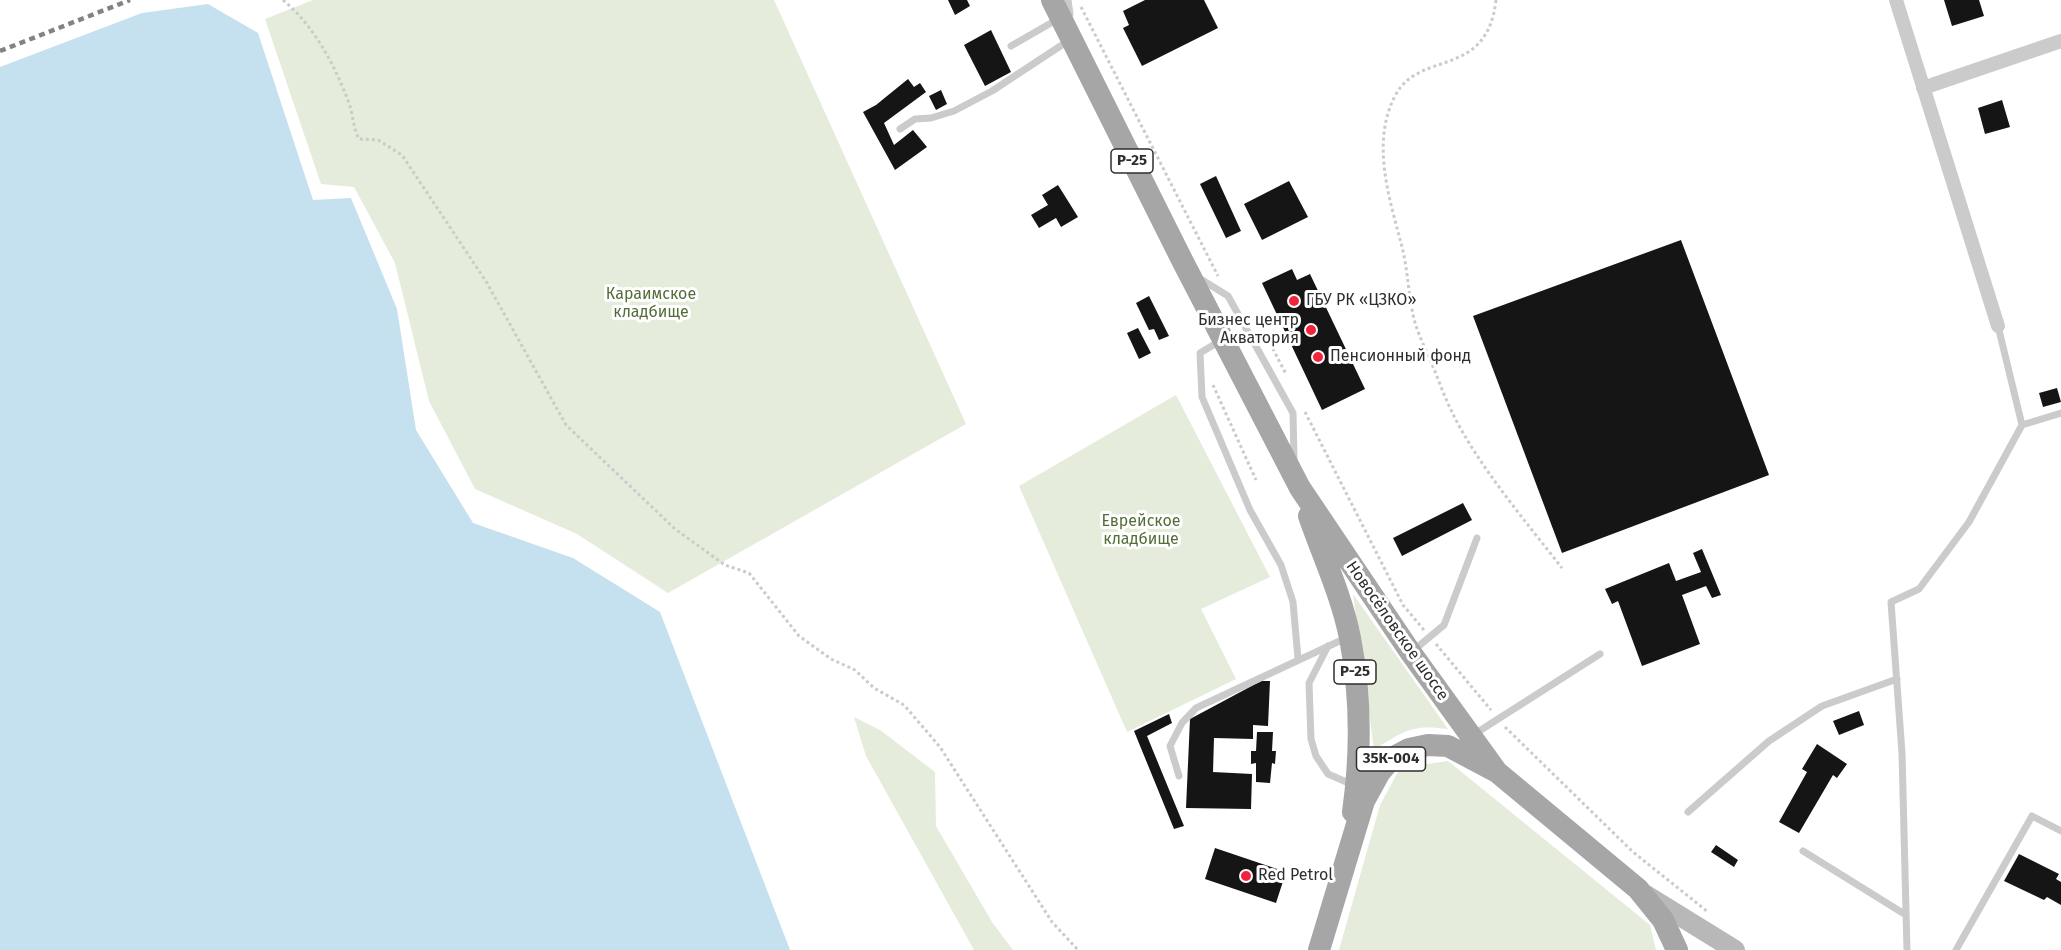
<!DOCTYPE html>
<meta charset="utf-8">
<style>
body{margin:0}
canvas{display:block;background:#fff}
</style>
<canvas width="2061" height="950"></canvas>
<script>
const ctx = document.querySelector('canvas').getContext('2d');
ctx.lineJoin = 'round';
function fill(path, color) {
  ctx.fillStyle = color;
  ctx.fill(path, 'evenodd');
}
function trace(path, color, width, dash) {
  ctx.strokeStyle = color;
  ctx.lineWidth = width;
  ctx.lineCap = dash ? 'butt' : 'round';
  ctx.setLineDash(dash || []);
  ctx.stroke(path);
}
function label(font, color, halo, rows, align = 'center') {
  ctx.font = font + ' "Fira Sans",sans-serif';
  ctx.lineWidth = 6;
  ctx.setLineDash([]);
  ctx.textBaseline = 'middle';
  ctx.strokeStyle = halo;
  ctx.fillStyle = color;
  for (const [text, x, y, turn = 0] of rows) {
    ctx.save();
    ctx.translate(x, y);
    ctx.rotate((+turn || 0) * Math.PI / 180);
    ctx.textAlign = isNaN(turn) ? turn : align;
    if (halo) ctx.strokeText(text, 0, 0);
    ctx.fillText(text, 0, 0);
    ctx.restore();
  }
}
const green = new Path2D(`
 M313 0H774L966 424 668 593 577 534 475 489 429 401 395 263 354 187 321 184 265 19Z
 M1176 395 1270 577 1201 609 1236 679 1127 732 1019 486Z
 M1353 594 1448 729C1412 724 1403 731 1374 750Z
 M854 717 880 730 935 772 936 826 992 922 1013 950H974L866 756Z
 M1448 761 1650 925 1656 950H1339L1380 805 1400 768Z`);
const water = new Path2D(`
 M208 4 258 33 313 200 351 198 397 309 416 430 473 523 573 558 660 612 790 950H0V67L142 13Z`);
const building = new Path2D(`
 M948 0H967L970 6 955 15Z
 M1145 0H1204L1218 28 1142 66 1123 28 1129 25 1123 11Z
 M1944 0H1979L1984 16 1952 26Z
 M991 30 1011 72 985 86 964 45Z
 M908 79 914 87 920 83 926 92 884 123 894 145 913 130 927 147 895 170 863 112 876 105Z
 M941 90 947 104 936 110 929 96Z
 M2002 100 2010 127 1985 134 1978 108Z
 M1216 176 1241 231 1226 238 1200 184Z
 M1289 181 1308 217 1262 240 1244 204Z
 M1058 185 1078 217 1061 227 1056 218 1039 228 1031 215 1048 205 1042 195Z
 M1681 240 1769 475 1562 553 1473 316Z
 M1292 269 1297 280 1310 274 1365 389 1322 410 1262 283Z
 M1149 296 1169 336 1159 340 1154 329 1149 330 1136 303Z
 M1138 328 1151 353 1139 359 1127 333Z
 M2057 388 2061 402 2043 407 2039 393Z
 M1463 503 1472 520 1402 556 1393 538Z
 M1702 549 1721 595 1712 598 1706 586 1682 595 1700 644 1642 666 1618 601 1612 604 1605 589 1669 563 1676 581 1701 572 1693 553Z
 M1261 681H1270L1268 726 1253 725V739L1214 738 1213 772 1252 774 1251 809 1186 808 1190 719Z
 M1859 711 1864 725 1839 735 1833 721Z
 M1169 714 1172 723 1147 736 1184 826 1174 829 1134 731Z
 M1257 732H1273L1272 751H1276L1275 764 1272 763 1270 783 1256 782V763L1251 764V751H1256Z
 M1817 744 1847 764 1837 778 1833 775 1799 833 1779 822 1807 772 1802 769Z
 M1716 845 1738 860 1734 867 1711 852Z
 M1215 848 1286 872 1276 903 1205 879Z
 M2019 854 2059 874 2056 879 2061 882V905L2047 897 2044 900 2004 881Z`);
const path = new Path2D(`
 M283 0C315 27 334 64 349 103 353 114 353 128 359 139L378 140 402 155 487 283 566 425 675 529 725 565 749 573 799 636 831 659 855 670 874 688 904 705 940 747 1052 922 1078 950
 M1496 0C1487 80 1419 49 1395 96 1371 142 1389 197 1401 243 1408 268 1408 294 1414 319 1418 334 1425 348 1431 362 1438 378 1444 396 1452 412 1477 464 1526 522 1562 568
 M1081 7 1218 276
 M1254 318 1261 326 1286 374
 M1213 385 1256 480
 M1305 412 1403 605 1424 630
 M1436 644 1491 710
 M1505 727 1633 852 1708 912`);
const lane = new Path2D(`
 M1068 0 1070 14
 M1011 46 1058 19
 M900 129 915 119 931 118 954 111 992 91 1068 41
 M1199 278 1228 296 1293 413 1294 459
 M1220 341 1200 353 1202 397 1250 510 1281 565 1293 602 1298 659
 M2022 425 2061 413
 M1328 646 1309 683 1311 739 1316 756 1328 774 1351 784
 M1414 650 1444 625 1477 538
 M1473 735 1600 654
 M1179 776 1170 746 1182 723 1196 708 1346 638
 M1688 812 1769 741 1822 706 1897 679
 M1803 851 1906 915
 M1907 950 1902 753 1891 602 1919 589 1969 522 2022 425 1998 326
 M1956 950 2032 816 2061 831`);
const street = new Path2D(`
 M1896 0 1998 326
 M1923 88 2061 41`);
const secondary = new Path2D(`
 M1646 895 1735 950`);
const primary = new Path2D(`
 M1052 0 1182 260 1300 488 1411 653 1497 772
 M1309 516C1323 556 1342 597 1350 638 1361 695 1361 755 1353 812
 M1319 950 1364 801 1380 772 1392 758 1409 749 1428 745 1448 746 1497 772 1638 889 1663 920 1677 950`);
const rail = new Path2D(`
 M0 51 130 0`);
const markers = [
 [1294,301,6,"#f0253d"],
 [1311,330,6,"#f0253d"],
 [1318,357,6,"#f0253d"],
 [1246,876,6,"#f0253d"]
];
const shields = [
 [1132,161,42],
 [1355,672,42],
 [1391,759,69]
];
const shieldNames = [
 ["Р-25",1132,161],
 ["Р-25",1355,672],
 ["35К-004",1391,759]
];
const parkNames = [
 ["Караимское",651,295],
 ["кладбище",651,313],
 ["Еврейское",1141,522],
 ["кладбище",1141,540]
];
const poiNames = [
 ["ГБУ РК «ЦЗКО»",1306,301],
 ["Бизнес центр",1299,321,"right"],
 ["Акватория",1299,339,"right"],
 ["Пенсионный фонд",1330,357],
 ["Red Petrol",1258,876]
];
const streetNames = [
 ["Новосёловское шоссе",1397,631,55]
];
fill(green, '#e5ecdb');
fill(water, '#c5e0ee');
fill(building, '#151515');
trace(path, '#cbcbcb', 3, [3, 3]);
trace(lane, '#cbcbcb', 7);
trace(street, '#cbcbcb', 14);
trace(secondary, '#b8b8b8', 20);
trace(primary, '#a6a6a6', 22);
trace(rail, '#838383', 4.5, [6, 4.5]);
for (const [x, y, r, color] of markers) {
  const dot = new Path2D();
  dot.arc(x, y, r, 0, 2 * Math.PI);
  ctx.fillStyle = color;
  ctx.fill(dot);
  trace(dot, '#fff', 2);
}
for (const [x, y, w] of shields) {
  const box = new Path2D();
  box.roundRect(x - w / 2, y - 12, w, 24, 4.5);
  ctx.fillStyle = '#fff';
  ctx.fill(box);
  trace(box, '#2e2e2e', 1.5);
}
label('bold 15px', '#2e2e2e', null, shieldNames);
label('16px', '#536d39', '#fff', parkNames);
label('16px', '#2e2e2e', '#fff', poiNames, 'left');
label('16px', '#2e2e2e', '#fff', streetNames);
</script>
